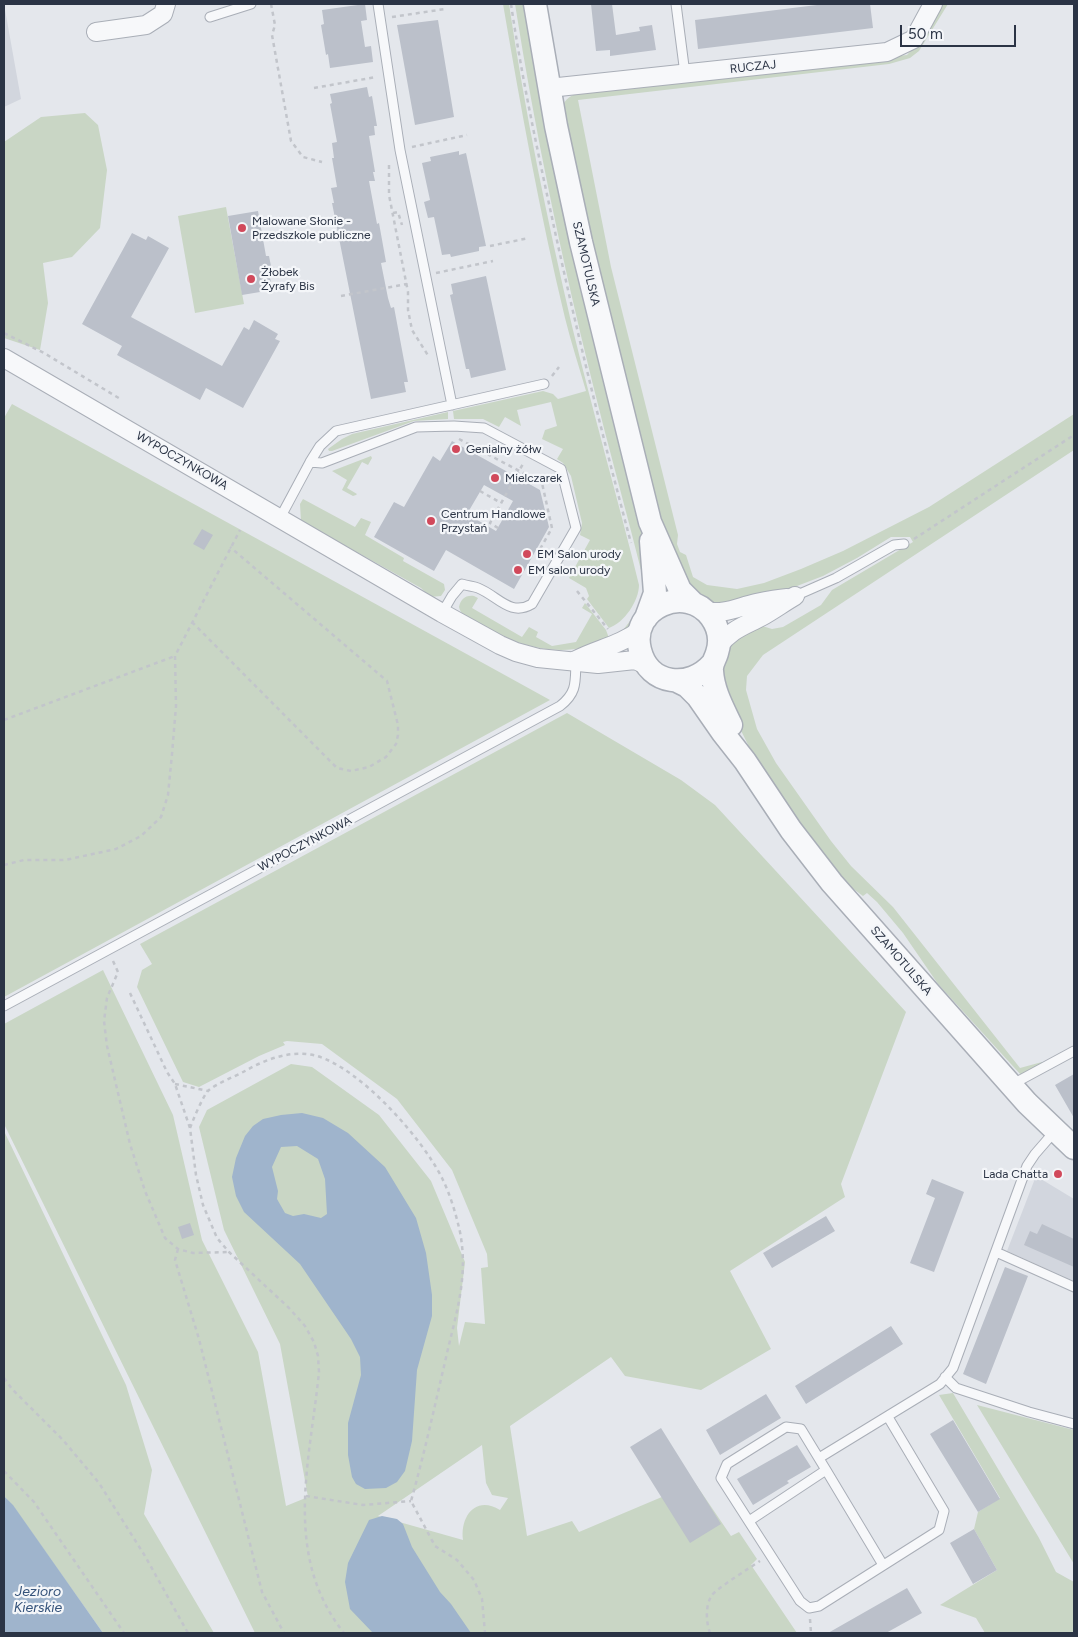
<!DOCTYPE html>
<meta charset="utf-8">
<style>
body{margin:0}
#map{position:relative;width:1078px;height:1637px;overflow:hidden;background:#e4e7ec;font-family:Figtree,sans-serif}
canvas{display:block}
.frame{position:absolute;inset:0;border:5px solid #2b3445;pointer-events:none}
.scale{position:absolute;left:900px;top:25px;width:116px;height:22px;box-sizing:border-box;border:2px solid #2b3445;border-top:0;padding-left:6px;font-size:15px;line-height:18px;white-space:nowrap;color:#2b3445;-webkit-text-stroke:4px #f4f6f9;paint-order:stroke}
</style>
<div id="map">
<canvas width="1078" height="1637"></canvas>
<div class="frame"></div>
<div class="scale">50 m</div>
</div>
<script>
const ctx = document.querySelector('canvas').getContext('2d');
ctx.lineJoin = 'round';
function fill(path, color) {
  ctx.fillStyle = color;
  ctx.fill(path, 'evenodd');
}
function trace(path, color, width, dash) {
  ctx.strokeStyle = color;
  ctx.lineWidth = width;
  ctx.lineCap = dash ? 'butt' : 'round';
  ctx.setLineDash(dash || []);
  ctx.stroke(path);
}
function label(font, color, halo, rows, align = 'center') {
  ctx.font = font + ' Figtree,sans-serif';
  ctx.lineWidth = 4.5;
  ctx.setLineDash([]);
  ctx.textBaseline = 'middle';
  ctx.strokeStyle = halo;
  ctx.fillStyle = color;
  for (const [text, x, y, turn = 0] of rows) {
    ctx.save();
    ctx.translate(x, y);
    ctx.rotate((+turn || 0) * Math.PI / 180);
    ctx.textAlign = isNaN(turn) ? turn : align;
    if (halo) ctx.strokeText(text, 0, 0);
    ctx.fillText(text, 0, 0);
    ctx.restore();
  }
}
const built = new Path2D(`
 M4 4 21 99 4 107Z
 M1036 1176 1074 1199V1281L1007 1251Z`);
const green = new Path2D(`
 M503 4H509C525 112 547 219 572 326 593 413 618 499 639 585 639 601 624 623 609 628L587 599 589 596 586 588 569 578 590 540 580 535 582 523 571 476 563 463 557 459 563 449 542 439 545 430 557 426 551 402 517 410 521 426 505 417 499 427 483 419H454L453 411 543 391 553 394 558 399 586 391C579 367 571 342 565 318 540 214 521 109 503 4Z
 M515 4H526L645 550 650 585 633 627 620 633C634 619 640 604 645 586 628 517 609 450 592 381 561 256 535 131 515 4Z
 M943 4H948L919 51 910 58 889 64 578 100 611 267 678 535 677 544 680 552 686 555 693 577 707 585 737 589 764 583 801 569 843 551 929 507 1074 414V450L763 655 747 676 746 690 757 729 776 763 831 841 851 866 893 907 1020 1068 1042 1062V1064L1021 1075 938 984 903 933 877 902 867 893 863 896 848 885 794 818 758 765 721 690 718 668 733 639 759 625 772 629 783 627 821 605 832 590 913 542 910 537H891L857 558 823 576 784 591 714 606 683 585 652 496 615 346 563 105C567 96 575 94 584 91L907 55 917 44Z
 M85 113 98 125 107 170 100 228 72 257 43 263 48 303 40 350 4 338V142L41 117Z
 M226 207 244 304 195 313 178 216Z
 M12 404 492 668 550 700 4 997V418Z
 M448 412V419L414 421 332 451H329L328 449 342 439 352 434Z
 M371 456 372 458 368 465 362 462 347 488 357 494 356 495 353 496 342 490 347 480 332 471Z
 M303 499 355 527 361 518 371 522 365 535 404 558 403 561 444 584 445 590 441 596 430 597 421 588 301 521 300 504Z
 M474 596 478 598 472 608 522 637 529 627 538 632 536 637 552 646 576 642 592 614 582 608 585 603 606 630 610 641C599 644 587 648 575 649 543 653 514 643 485 628 475 623 462 619 459 607 461 599 465 595 474 596Z
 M567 713 681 780 715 805 906 1012 841 1184 845 1197 730 1271 771 1349 701 1390 625 1376 611 1357 510 1426 527 1536 572 1521 579 1532 695 1483 731 1536 739 1532 757 1559 751 1565 797 1633H255L4 1124V1024L103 970 173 1115 202 1240 258 1352 286 1506 308 1497 280 1344 224 1230 199 1127 207 1110 291 1064 312 1067 379 1115 431 1181 465 1262 457 1328 459 1346 465 1322 485 1324 481 1268 488 1267 487 1254 452 1170 397 1099 322 1044 287 1041 283 1042 285 1045 259 1056 199 1087 183 1082 137 987 142 970 152 964 140 944ZM482 1445 486 1483 492 1495 508 1498 500 1510C476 1495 460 1516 463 1540L378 1516Z
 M4 1131 126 1385 152 1470 144 1514 214 1633H103L13 1506 4 1496Z
 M953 1393 1039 1538 1056 1572 1074 1582V1633H985L976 1618 940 1605 997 1570 974 1529 978 1512 1000 1498 939 1395Z
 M977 1405 1074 1430V1564Z`);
const water = new Path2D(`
 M302 1113 323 1118 348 1133 385 1167 416 1218 426 1253 432 1295V1316L417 1370 412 1441 405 1471 397 1482 386 1488 365 1489 356 1484 352 1477 348 1455V1423L361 1375 360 1357 351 1339 300 1264 244 1212 236 1196 232 1177 236 1158 245 1136 253 1126 263 1119 281 1115ZM297 1146 318 1159 325 1179 327 1214 321 1218 304 1214 293 1216 285 1213 277 1199 278 1191 272 1167 281 1147Z
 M4 1496 13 1505 103 1633H4Z
 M382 1516 397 1519 403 1524 412 1547 440 1592 451 1604 471 1633H373L350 1609 345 1582 348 1563 369 1520Z`);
const building = new Path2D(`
 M365 4 367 20 361 21 365 47 371 46 373 62 330 68 328 54 326 55 321 25 324 24 322 10Z
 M591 4H612L616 35 640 31 639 27 652 25 656 50 610 56V50L596 51Z
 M825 4H870L873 28 698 49 695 20Z
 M438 20 454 117 415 125 397 25Z
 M367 87 369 97 372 96 377 126H374L375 135 369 136 375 172H373L375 181H369L377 224 379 223 386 262 381 263 388 298 391 308 394 307 408 382H404L406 392 371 399 332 203H334L331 188 337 187 332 158H334L332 143 337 142 330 104 332 103 330 94Z
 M459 151V155L466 153 486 246 479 247V251L451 257 450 254 442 255 434 217 428 218 424 202 430 200 422 163 431 161 430 157Z
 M258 211 266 256H269L273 276 270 277 272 290 242 295 228 216Z
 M132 233 146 240 148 236 169 248 131 317 222 366 244 327 249 330 254 320 278 334 275 339 280 341 243 408 206 388 200 400 117 355 122 346 82 324Z
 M486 276 506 370 471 378 469 369H466L450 295 453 294 451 284Z
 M452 441 540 490 549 527 514 589 446 550 434 571 374 537 394 502 404 507 433 456 440 461ZM484 485 513 501 496 531 467 514Z
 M202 529 213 535 204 550 193 544Z
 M1074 1074V1118L1055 1085Z
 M932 1179 964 1192 934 1272 910 1263 935 1198 926 1194Z
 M826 1216 835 1231 772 1268 763 1253Z
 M190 1223 194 1235 182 1239 178 1227Z
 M1042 1224 1074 1239V1267L1024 1245 1030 1231 1037 1234Z
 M1005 1267 1028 1276 986 1384 963 1374Z
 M891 1326 903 1344 806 1404 795 1386Z
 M766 1394 781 1418 720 1455 706 1430Z
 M953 1420 1000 1499 978 1512 930 1434Z
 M661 1428 721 1524 690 1543 630 1447Z
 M797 1445 811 1467 787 1481 789 1483 753 1505 737 1479Z
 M974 1529 997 1570 973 1584 950 1543Z
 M907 1588 922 1613 886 1633H828Z`);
const path = new Path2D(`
 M271 4 275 25 272 35 291 141 303 157 322 162
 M511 4C522 79 538 153 554 227 577 333 603 438 631 543
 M392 17 445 9
 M314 88 376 77
 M412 147 467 135
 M389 165V195L408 292V310L412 330 429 357
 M393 213 398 212 402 225
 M490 246 529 238
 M436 273 493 261
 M341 296 407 284
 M4 333 44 353 122 400
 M552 376 559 367
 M459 439 542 483 552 528 539 551
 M480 491 501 503
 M498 528 490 523 524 462
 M914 539 1074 435
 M536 550 546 555
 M577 591 608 629
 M192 622 337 768 351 771 369 767 386 757 396 744 398 735V725L387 681 230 547
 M4 720 175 656
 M4 865 24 860H65L116 849 141 836 161 817 168 795 172 754 176 706 175 656 240 530
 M113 961 118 972 107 998 104 1021 107 1046 130 1144 145 1191 165 1238 178 1249 193 1253 229 1252
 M130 993 167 1072 175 1084 190 1128 196 1175 203 1205 217 1238 229 1252 289 1308 305 1326 314 1342 318 1356 319 1372C310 1462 282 1555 344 1633
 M175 1084 208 1091
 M190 1128C193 1120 203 1096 208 1091 217 1083 234 1077 245 1071 266 1059 293 1049 317 1056 361 1069 422 1138 442 1178 450 1194 456 1214 460 1232 469 1279 455 1316 445 1362 434 1409 424 1455 411 1501L435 1546 457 1560 474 1580 482 1599 485 1633
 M178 1249 175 1260 199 1339 262 1592 284 1633
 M4 1378 12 1389 63 1440 99 1483 145 1556 188 1633
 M4 1471 34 1502 124 1633
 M306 1496 363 1505 411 1501
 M810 1619 811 1633
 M710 1633C706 1622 705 1605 712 1595 716 1589 751 1567 760 1561`);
const service = new Path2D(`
 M378 4 400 150 452 405
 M676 4 685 74
 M210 17 251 4
 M310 462 322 463 416 427 454 426 484 428 561 469 576 528 532 604C510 617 498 596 478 588 473 586 467 586 462 584L452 596 442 613
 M280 518 310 462 320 446 336 431 544 384
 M795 596 836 578 894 545 904 544
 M4 1006 560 706C578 692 575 681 576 660
 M1011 1085 1074 1051
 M996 1252 1074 1287
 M945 1377 956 1388 1029 1412 1074 1424
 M819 1458 940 1384 953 1368 1027 1166 1035 1154 1055 1131
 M826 1470 801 1429 786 1427 727 1464 721 1478 800 1601 809 1608 819 1606 939 1530 944 1511 888 1417
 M749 1521 826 1470 883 1565`);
const minor = new Path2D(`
 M96 32 146 25 163 14 166 4
 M549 88 887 52 914 39 933 4
 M4 358 442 613 500 645 516 652 538 658 598 664 635 660 646 665
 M706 611C724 615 738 607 756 603 766 601 776 599 787 598
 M719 646C730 630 744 626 761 617 772 611 783 603 795 596
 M576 660C597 649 621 645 640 630`);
const tertiary = new Path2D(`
 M535 4 556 126 581 242 650 522 680 590 693 603
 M646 618 655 593 651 541
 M712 664C690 689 649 686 640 650 629 608 686 583 711 617 719 628 721 641 717 653 715 660 711 664 712 671 713 690 723 708 731 725
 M677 681 687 686 698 697 723 733 745 761 791 830 832 883 1027 1103 1074 1148`);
const markers = [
 [242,228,5,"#d1495b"],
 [251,279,5,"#d1495b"],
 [456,449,5,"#d1495b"],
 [495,478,5,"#d1495b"],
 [431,521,5,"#d1495b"],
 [527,554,5,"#d1495b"],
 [518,570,5,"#d1495b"],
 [1058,1174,5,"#d1495b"]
];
const streetNames = [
 ["RUCZAJ",753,67,-6],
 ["SZAMOTULSKA",586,264,77],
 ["WYPOCZYNKOWA",182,461,30],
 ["WYPOCZYNKOWA",305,844,-28],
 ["SZAMOTULSKA",901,961,49]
];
const poiNames = [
 ["Malowane Słonie -",252,221],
 ["Przedszkole publiczne",252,235],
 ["Żłobek",261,272],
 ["Żyrafy Bis",261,286],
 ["Genialny żółw",466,449],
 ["Mielczarek",505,478],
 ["Centrum Handlowe",441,514],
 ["Przystań",441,528],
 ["EM Salon urody",537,554],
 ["EM salon urody",528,570],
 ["Lada Chatta",1048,1174,"right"]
];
const waterNames = [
 ["Jezioro",38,1592],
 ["Kierskie",38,1608]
];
fill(built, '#d2d6de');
fill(green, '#c9d6c5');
fill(water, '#9fb4cc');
fill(building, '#bbc0ca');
trace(service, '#a9aeb7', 11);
trace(minor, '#a9aeb7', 20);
trace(tertiary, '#a9aeb7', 25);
trace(path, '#c2c5cb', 2.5, [4, 4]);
trace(service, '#f7f8fa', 9);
trace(minor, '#f7f8fa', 18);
trace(tertiary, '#f7f8fa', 22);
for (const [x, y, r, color] of markers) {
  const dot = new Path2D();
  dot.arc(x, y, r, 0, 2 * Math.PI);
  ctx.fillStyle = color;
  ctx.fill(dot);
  trace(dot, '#f4f6f9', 2);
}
label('12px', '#2b3445', '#f4f6f9', streetNames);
label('12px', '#2b3445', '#f4f6f9', poiNames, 'left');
label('italic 14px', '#34527a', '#f4f6f9', waterNames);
</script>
